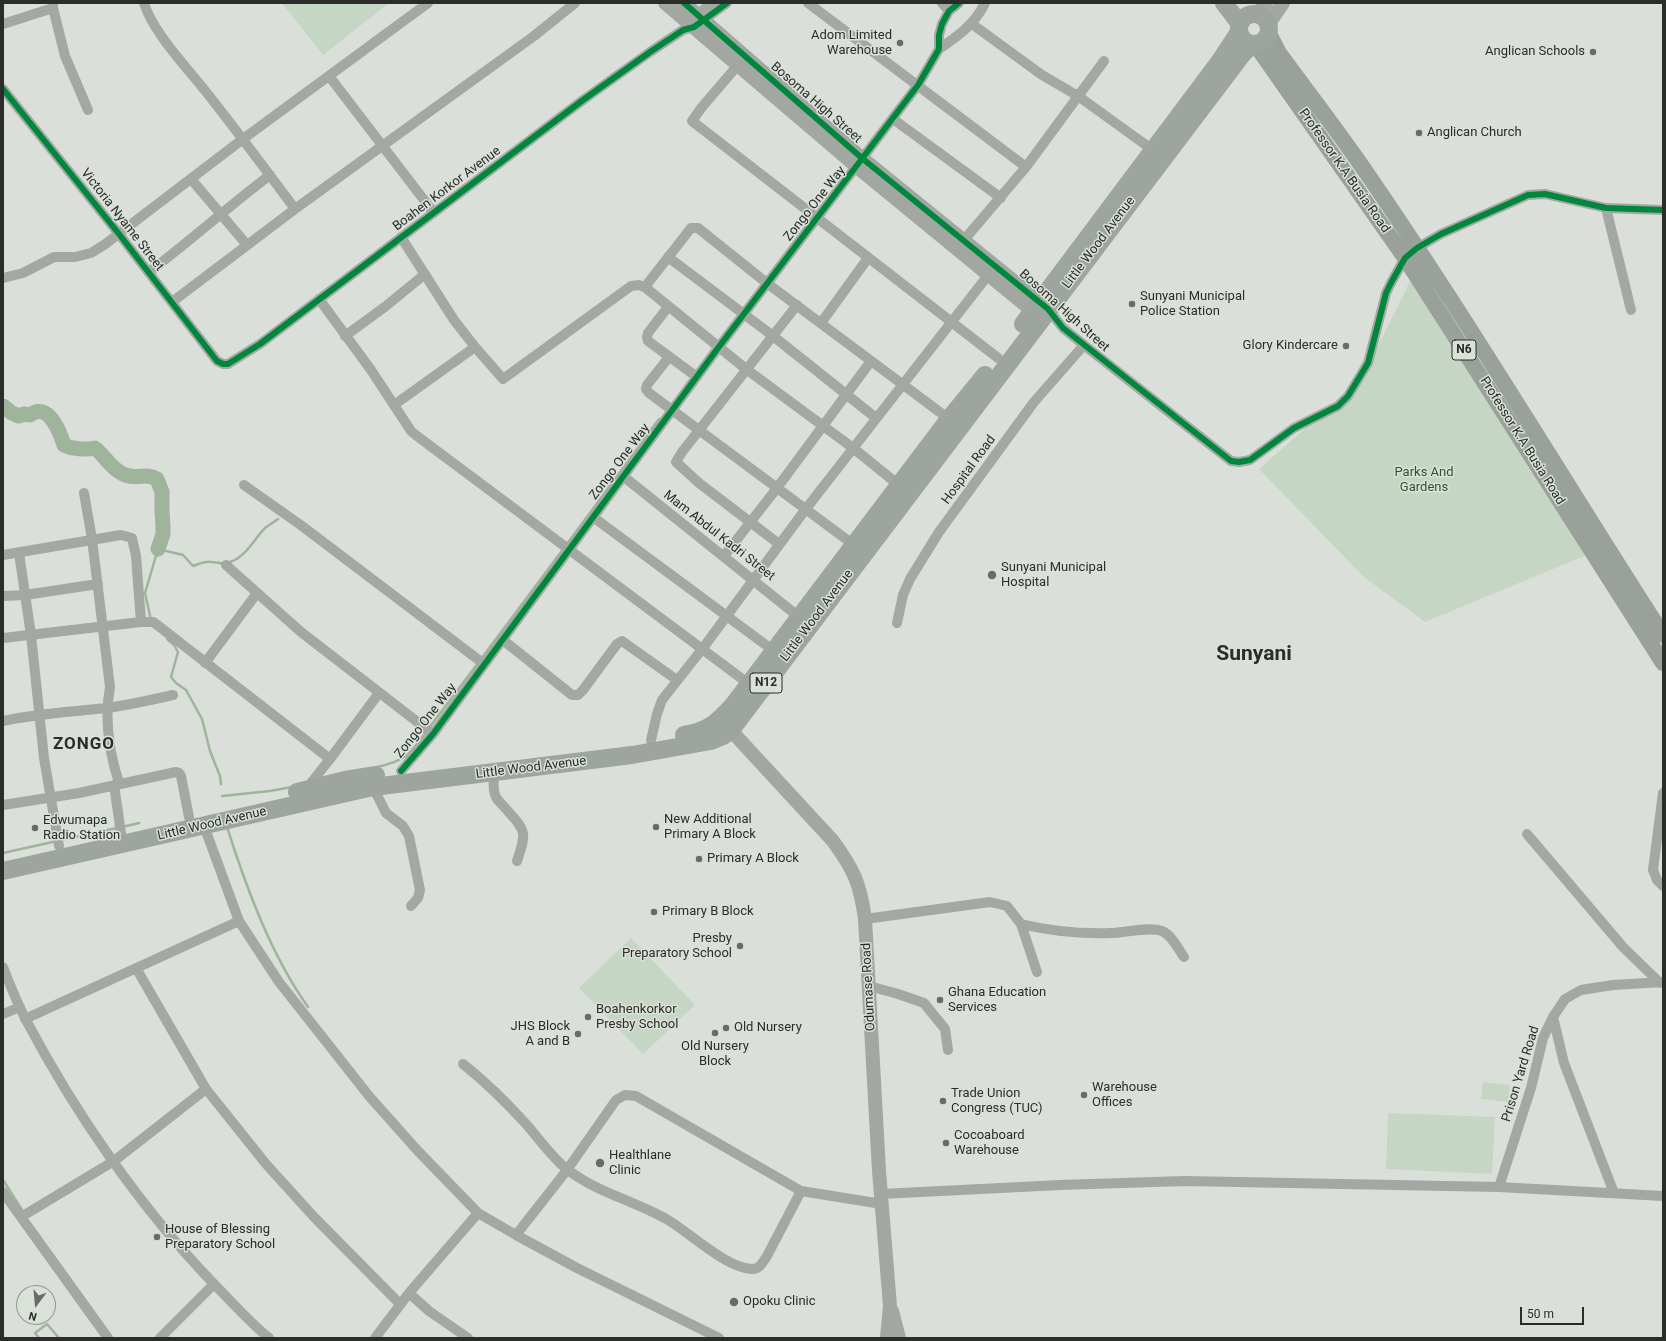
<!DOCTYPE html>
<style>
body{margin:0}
#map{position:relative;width:1666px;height:1341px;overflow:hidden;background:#dadfda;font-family:Roboto,sans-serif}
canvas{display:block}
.frame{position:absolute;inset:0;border:4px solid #2a2d2a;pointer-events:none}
.north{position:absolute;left:16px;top:1285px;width:40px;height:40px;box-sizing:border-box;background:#d9e1d8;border:1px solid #939992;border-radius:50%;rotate:196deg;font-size:11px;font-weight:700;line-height:16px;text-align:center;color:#2a2d2a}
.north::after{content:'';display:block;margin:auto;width:14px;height:18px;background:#686b68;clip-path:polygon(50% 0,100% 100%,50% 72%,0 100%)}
.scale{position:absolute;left:1520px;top:1307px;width:64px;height:18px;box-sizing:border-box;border:2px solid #2a2d2a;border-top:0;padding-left:5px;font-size:12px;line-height:14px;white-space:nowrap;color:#2a2d2a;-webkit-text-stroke:3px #d9e1d8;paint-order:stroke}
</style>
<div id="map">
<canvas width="1666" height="1341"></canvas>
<div class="frame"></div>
<div class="north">N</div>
<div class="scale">50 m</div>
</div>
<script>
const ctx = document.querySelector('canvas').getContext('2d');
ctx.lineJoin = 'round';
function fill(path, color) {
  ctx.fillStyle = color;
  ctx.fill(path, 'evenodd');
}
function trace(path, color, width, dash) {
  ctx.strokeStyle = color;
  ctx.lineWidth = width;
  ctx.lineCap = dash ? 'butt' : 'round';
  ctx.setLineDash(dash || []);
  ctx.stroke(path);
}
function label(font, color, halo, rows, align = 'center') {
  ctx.font = font + ' Roboto,sans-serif';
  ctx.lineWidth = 3;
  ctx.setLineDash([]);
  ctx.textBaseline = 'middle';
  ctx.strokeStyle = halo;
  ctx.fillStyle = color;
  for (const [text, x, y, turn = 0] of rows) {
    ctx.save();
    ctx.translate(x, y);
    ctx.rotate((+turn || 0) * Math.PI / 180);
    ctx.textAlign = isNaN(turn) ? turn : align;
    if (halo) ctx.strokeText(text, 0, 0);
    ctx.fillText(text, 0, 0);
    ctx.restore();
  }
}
const green = new Path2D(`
 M282 3H389L323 55Z
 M1418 265 1599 550 1425 622 1364 577 1259 469 1317 418 1349 399 1367 368Z
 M631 938 695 1005 643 1054 579 988Z
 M1483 1082 1510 1085 1508 1102 1481 1099Z
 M1388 1113 1495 1117 1492 1174 1386 1169Z`);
const stream = new Path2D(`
 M567 544 659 419
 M151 620 145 593 158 549 183 555 193 566C199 564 205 561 211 562 218 562 223 565 230 562 246 557 254 539 265 528 269 525 274 522 278 519
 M167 639 174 645 178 652 171 677 176 683 186 690 202 719 210 751 220 776 221 784
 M481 659 564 548
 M429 728 478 663
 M377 767C407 760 409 755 426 732
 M222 796 270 791 292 787
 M122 827 139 823
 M227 827C246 887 271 955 308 1007
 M61 840 117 828
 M3 853 57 841
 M3 1180 24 1213
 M39 1338 35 1333 47 1324 59 1338`);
const river = new Path2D(`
 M3 406 12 413 19 416 24 414 30 415C48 401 60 432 64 445 72 449 86 450 95 448 105 456 115 474 129 476 141 478 147 473 157 479L162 492V511L163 527V534L158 549`);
const street = new Path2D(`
 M144 3C152 31 188 69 207 93 237 131 266 170 295 209
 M808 3 1026 167 964 240
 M942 3 949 11
 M53 8 65 56 88 110
 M693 17 713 3
 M3 24 53 8V3
 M972 24 1042 75 1078 96 1157 153
 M939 49C958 36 975 24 985 3
 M738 65 702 107 692 121 998 358
 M329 76 434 213
 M3 89 119 234 217 361 223 364H228L260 344 583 100 650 52 683 30 694 27 727 3
 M893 119 1001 198
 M1026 167 1104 61
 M191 179 247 245
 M1606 208 1631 310
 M401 237 454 320 475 347 503 379 631 286 639 285 646 288
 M668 257 773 336 876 418
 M149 272C190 241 229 206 270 175
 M3 278 23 273 54 257H75L91 253 104 245 243 139 428 3
 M319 299 371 370 411 431 417 436 749 684
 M172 302 295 209 534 36 575 3
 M668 307 648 333 647 337 648 341 697 377
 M1048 309 1063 328 1084 345 1231 461 1239 462 1250 460 1294 428 1338 406 1348 396 1368 363 1386 293 1392 281 1405 258 1417 248 1441 234 1528 195 1545 194 1606 208 1663 210
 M821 323 868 258
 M345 336 386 306 425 274
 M669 357 647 385 646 389 649 393 854 545
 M394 405 475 347
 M623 476 799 617
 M244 485 302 526 484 664
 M900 486 853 448 746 369 646 288 648 283 691 228H698L768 284 949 419
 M84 493 92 539 110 687C104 720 109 752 119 783
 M593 517 774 651
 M779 544 699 483 676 462 682 452 797 305
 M19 553 31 635 44 758 59 846
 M3 555 121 535 132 538 136 556 141 622H153L156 624 330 759 307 788
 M724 556 777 488 871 361
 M226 565 301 632 433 734
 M3 596 25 595 98 584
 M897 623 903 595 910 579 939 532 1034 402 1084 345
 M3 638 141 622
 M503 640 572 695H578L583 690 617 644 622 641 677 680
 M205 663 257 593
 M3 721C39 713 71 712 107 708 129 705 151 700 173 695
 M651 740 657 714 662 700 703 648 805 510 989 274
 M330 759 379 693
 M401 771 433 734 718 348 918 85 939 49V35L942 24 949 11 959 3
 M494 773C494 781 492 790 496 797 498 801 503 805 506 809 526 831 527 832 517 861
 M114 785 121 833
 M373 787 386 813 403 826 409 836 420 890 418 898 411 906
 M1663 793 1653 870 1657 880 1663 886
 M3 805 79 793 176 772 179 773 181 776 189 817
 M204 826 239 921 279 982 369 1096 417 1150 478 1213 516 1235 577 1268 719 1338
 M1527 834 1623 947 1660 983
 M865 919 990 902 1007 906 1021 924 1037 972
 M1021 924C1050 931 1079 934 1110 933 1125 933 1149 926 1162 931 1172 935 1178 949 1184 957
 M3 967C10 985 17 1003 26 1020 75 1113 140 1207 213 1283 232 1302 249 1322 269 1338
 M136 968 206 1089 266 1164 314 1217 400 1304
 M869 986 898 994 924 1003 945 1029 948 1050
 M3 1014 20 1007
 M1553 1017 1564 1063 1614 1193
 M25 1019 239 921
 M463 1064C487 1083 507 1103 527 1125 538 1138 555 1161 568 1170 598 1193 635 1201 668 1220 690 1233 726 1268 752 1269 760 1269 763 1262 767 1256L801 1191
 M1499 1187 1531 1088 1543 1038 1553 1017 1565 999 1581 990 1613 985 1663 982
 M3 1192 108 1338
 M881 1194 1060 1185 1185 1181 1499 1187 1663 1196
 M21 1217 114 1161 206 1089
 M516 1235 567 1170 616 1100 625 1095 636 1096 801 1191 882 1204
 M409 1293 429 1311 468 1338
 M160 1338 214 1284
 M375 1338 409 1293 478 1213`);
const secondary = new Path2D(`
 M665 3 857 167 1040 317
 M684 3 863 159 1047 308
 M1256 15 1266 3
 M1268 25 1283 3
 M725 724 833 841C854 870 860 883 865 919L879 1171 890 1306 887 1338
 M892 1311 899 1338`);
const primary = new Path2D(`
 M1268 32 1279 53C1309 94 1340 134 1368 175 1471 325 1564 481 1663 635
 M1255 44 1405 258 1663 663`);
const highway = new Path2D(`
 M1224 3 1240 24
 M1239 29a15 15 0 1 1 30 0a15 15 0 1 1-30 0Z
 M1023 324 1220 61 1239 32
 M684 735C709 731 718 722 734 704L949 419 985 375
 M297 792 345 780 376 775
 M3 871 373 787 632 755 711 741 723 736 731 730 1241 56 1252 44`);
const cycleway = new Path2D(`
 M684 3 863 159 1048 309 1063 328 1231 461 1239 462 1250 460 1294 428 1338 406 1348 396 1368 363 1386 293 1392 281 1405 258 1417 248 1441 234 1528 195 1545 194 1606 208 1663 210
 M3 89 119 234 217 361 223 364H228L260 344 583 100 650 52 683 30 694 27 727 3
 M401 771 433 734 718 348 918 85 939 49V35L942 24 949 11 959 3`);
const markers = [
 [900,43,4,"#686b68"],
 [1593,52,4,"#686b68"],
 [1419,133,4,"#686b68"],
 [1132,304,4,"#686b68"],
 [1346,346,4,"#686b68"],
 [992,575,5,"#686b68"],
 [656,827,4,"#686b68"],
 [35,828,4,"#686b68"],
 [699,859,4,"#686b68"],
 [654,912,4,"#686b68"],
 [740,946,4,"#686b68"],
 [940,1000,4,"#686b68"],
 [588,1017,4,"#686b68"],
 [726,1028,4,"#686b68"],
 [715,1033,4,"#686b68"],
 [578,1034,4,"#686b68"],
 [1084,1095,4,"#686b68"],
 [943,1101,4,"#686b68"],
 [946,1143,4,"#686b68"],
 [600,1163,5,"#686b68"],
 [157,1237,4,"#686b68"],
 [734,1302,5,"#686b68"]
];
const shields = [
 [1464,350,24],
 [766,683,32]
];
const shieldNames = [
 ["N6",1464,350],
 ["N12",766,683]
];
const poiNames = [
 ["Adom Limited",892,36,"right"],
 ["Warehouse",892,51,"right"],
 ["Anglican Schools",1585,52,"right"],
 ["Anglican Church",1427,133],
 ["Sunyani Municipal",1140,297],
 ["Police Station",1140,312],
 ["Glory Kindercare",1338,346,"right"],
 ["Sunyani Municipal",1001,568],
 ["Hospital",1001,583],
 ["New Additional",664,820],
 ["Primary A Block",664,835],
 ["Edwumapa",43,821],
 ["Radio Station",43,836],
 ["Primary A Block",707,859],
 ["Primary B Block",662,912],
 ["Presby",732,939,"right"],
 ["Preparatory School",732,954,"right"],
 ["Ghana Education",948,993],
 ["Services",948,1008],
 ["Boahenkorkor",596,1010],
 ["Presby School",596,1025],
 ["JHS Block",570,1027,"right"],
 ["A and B",570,1042,"right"],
 ["Old Nursery",734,1028],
 ["Old Nursery",715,1047,"center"],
 ["Block",715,1062,"center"],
 ["Warehouse",1092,1088],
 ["Offices",1092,1103],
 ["Trade Union",951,1094],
 ["Congress (TUC)",951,1109],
 ["Cocoaboard",954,1136],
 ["Warehouse",954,1151],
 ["Healthlane",609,1156],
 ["Clinic",609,1171],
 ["House of Blessing",165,1230],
 ["Preparatory School",165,1245],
 ["Opoku Clinic",743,1302]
];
const streetNames = [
 ["Bosoma High Street",816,103,41],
 ["Professor K.A Busia Road",1344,171,55],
 ["Boahen Korkor Avenue",447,189,-37],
 ["Zongo One Way",815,204,-52],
 ["Victoria Nyame Street",122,220,52],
 ["Little Wood Avenue",1099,243,-53],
 ["Bosoma High Street",1064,311,42],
 ["Professor K.A Busia Road",1522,441,58],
 ["Zongo One Way",620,462,-53],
 ["Hospital Road",969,470,-54],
 ["Mam Abdul Kadri Street",719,536,38],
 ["Little Wood Avenue",817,616,-53],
 ["Zongo One Way",426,721,-52],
 ["Little Wood Avenue",531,768,-7],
 ["Little Wood Avenue",212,824,-13],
 ["Odumase Road",869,987,-93],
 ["Prison Yard Road",1521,1074,-73]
];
const parkNames = [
 ["Parks And",1424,473],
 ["Gardens",1424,488]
];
const districtNames = [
 ["ZONGO",84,745]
];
const townNames = [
 ["Sunyani",1254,655]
];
fill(green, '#c5d7c4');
trace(stream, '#9eb59c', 2.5);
trace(river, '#9eb59c', 15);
trace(street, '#a3a8a3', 10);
trace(secondary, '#a2a7a2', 14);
trace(primary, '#9aa09a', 16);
trace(highway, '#9ea59e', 18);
trace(cycleway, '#00873e', 6);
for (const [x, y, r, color] of markers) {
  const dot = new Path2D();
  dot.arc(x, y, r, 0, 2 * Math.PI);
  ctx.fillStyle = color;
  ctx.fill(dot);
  trace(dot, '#d9e1d8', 1.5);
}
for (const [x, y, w] of shields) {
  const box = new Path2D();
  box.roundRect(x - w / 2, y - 10, w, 20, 3);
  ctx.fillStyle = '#d9e1d8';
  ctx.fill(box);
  trace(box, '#2a2d2a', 1);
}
label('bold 12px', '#2a2d2a', null, shieldNames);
label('13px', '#2a2d2a', '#d9e1d8', poiNames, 'left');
label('13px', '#2a2d2a', '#d9e1d8', streetNames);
label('13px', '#295628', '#d9e1d8', parkNames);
ctx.letterSpacing = '1px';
label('bold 17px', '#2a2d2a', '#d9e1d8', districtNames);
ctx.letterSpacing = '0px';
label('bold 21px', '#2a2d2a', '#d9e1d8', townNames);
</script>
